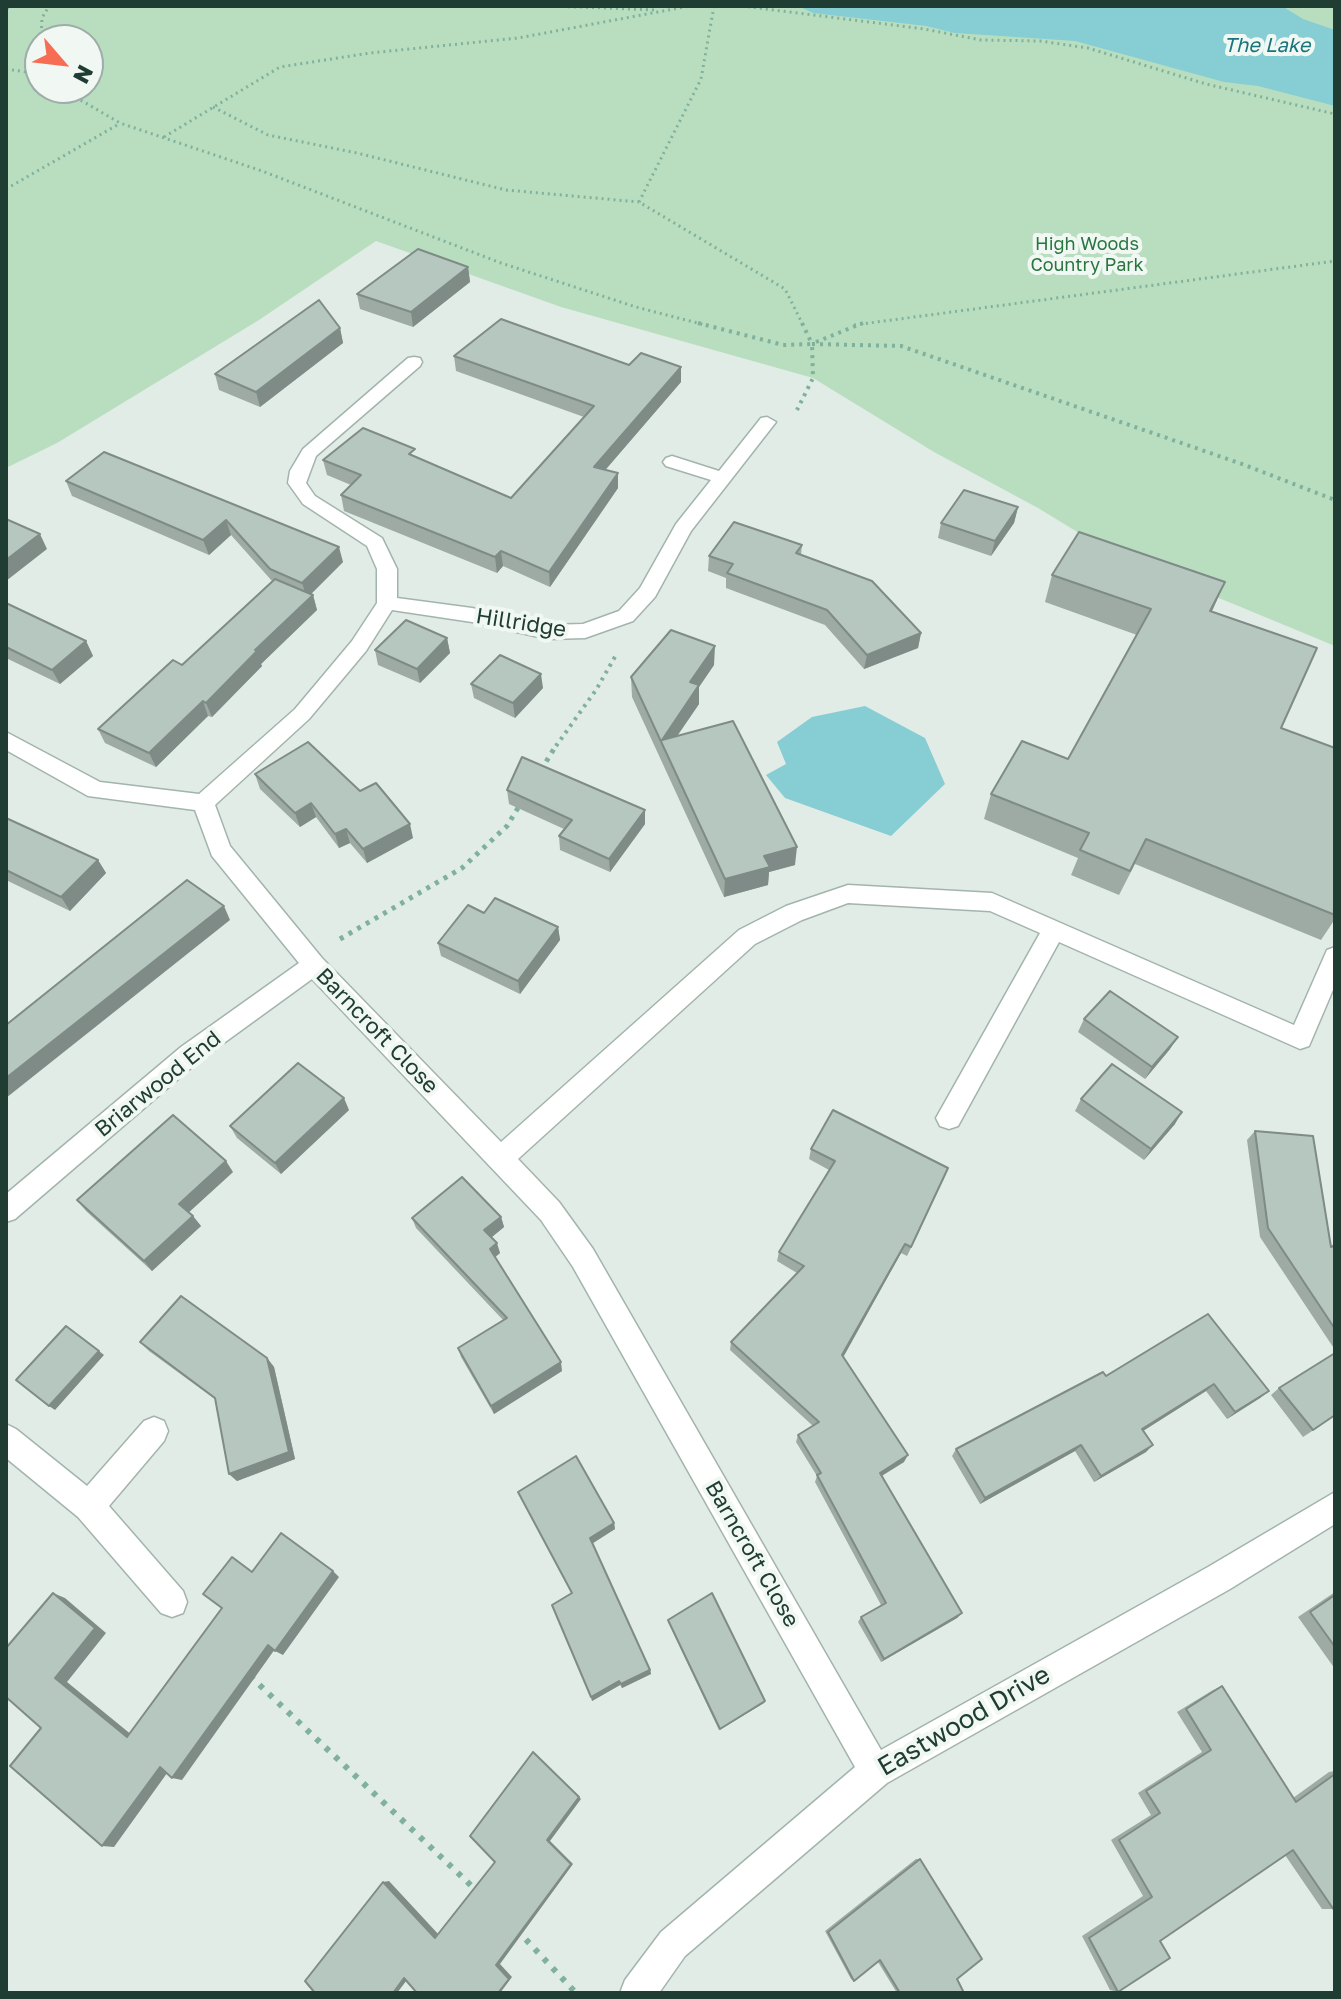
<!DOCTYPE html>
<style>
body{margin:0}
#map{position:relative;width:1341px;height:1999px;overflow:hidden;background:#e1ece6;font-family:"Golos Text",sans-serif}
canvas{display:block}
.frame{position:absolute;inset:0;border:8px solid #203d33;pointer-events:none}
.north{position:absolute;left:24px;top:24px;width:80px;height:80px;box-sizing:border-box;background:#f1f8f4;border:2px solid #9dada7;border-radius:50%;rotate:118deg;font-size:22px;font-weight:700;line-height:32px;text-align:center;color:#203d33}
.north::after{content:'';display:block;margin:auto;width:28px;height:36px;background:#f76d54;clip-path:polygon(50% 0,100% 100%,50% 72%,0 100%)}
</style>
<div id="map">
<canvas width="1341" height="1999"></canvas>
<div class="frame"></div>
<div class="north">N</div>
</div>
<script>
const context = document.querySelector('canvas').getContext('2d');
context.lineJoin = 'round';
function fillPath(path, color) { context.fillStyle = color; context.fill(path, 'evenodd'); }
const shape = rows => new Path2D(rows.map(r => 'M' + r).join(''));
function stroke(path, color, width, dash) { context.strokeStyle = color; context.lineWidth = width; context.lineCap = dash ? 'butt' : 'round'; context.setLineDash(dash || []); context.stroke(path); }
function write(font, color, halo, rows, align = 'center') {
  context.font = font + ' "Golos Text",sans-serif'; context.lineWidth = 8; context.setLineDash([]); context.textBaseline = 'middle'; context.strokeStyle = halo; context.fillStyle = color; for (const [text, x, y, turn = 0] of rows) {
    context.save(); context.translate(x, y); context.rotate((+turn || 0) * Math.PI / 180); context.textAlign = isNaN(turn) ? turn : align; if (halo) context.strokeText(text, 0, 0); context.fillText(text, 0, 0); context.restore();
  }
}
fillPath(shape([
 [6,6,1335,6,1335,646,1115,555,1038,508,934,452,813,378,561,307,376,241,259,320,57,443,6,468],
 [40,40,88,40,88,88,40,88]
]), '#b9debf');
fillPath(shape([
 [798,6,1282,6,1303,19,1335,30,1335,106,1258,86,1224,82,1075,41,955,33,926,26,813,13],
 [865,706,925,738,945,784,891,836,785,798,766,775,786,764,777,742,812,717]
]), '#86ced4');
const minor = shape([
 [414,357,420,358,422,362,420,366,316,456,306,483,315,496,382,538,397,569,397,598,472,608,548,625,583,624,619,611,640,588,676,524,711,480,666,466,663,462,666,458,672,456,719,471,761,418,767,417,776,422,691,531,655,597,633,621,585,638,548,639,472,622,392,610,366,651,309,719,215,805,230,846,322,958,501,1142,739,930,786,906,848,885,992,893,1294,1025,1327,950,1335,947,1335,985,1309,1046,1300,1049,1059,942,958,1126,949,1129,940,1126,936,1118,1040,933,990,911,848,903,802,920,755,944,518,1159,559,1202,593,1249,881,1750,1208,1567,1335,1492,1335,1524,1230,1589,887,1783,685,1956,659,1993,620,1993,625,1980,661,1932,855,1767,573,1267,541,1220,312,979,199,1061,15,1219,6,1222,6,1194,181,1047,299,963,212,856,195,810,88,796,6,750,6,732,100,782,199,794,295,709,352,641,377,603,377,569,367,546,303,504,288,483,290,471,303,449,408,358,414,357],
 [154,1417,164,1421,168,1431,164,1441,109,1506,183,1591,187,1602,183,1613,172,1617,161,1613,78,1517,6,1458,6,1424,16,1429,87,1486,144,1421,154,1417]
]);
stroke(minor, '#a3b4ad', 3);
stroke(shape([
 [550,6,657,10],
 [714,6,701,79,639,202,785,289,803,325],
 [742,6,924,29,981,40,1040,41,1088,48,1206,84,1335,114],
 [6,15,8,6],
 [40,58,42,18,49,6],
 [6,69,40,74],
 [60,88,120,123,262,171,501,263,636,307,705,325],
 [213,107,268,135,357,153,506,190,639,202],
 [164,137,280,67,370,53,518,38,690,6],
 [6,189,119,124],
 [854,325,1335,261]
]), '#80b19d', 3, [2, 4]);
stroke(shape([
 [698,323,783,345,812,344,813,378,797,410],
 [802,323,812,344],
 [816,342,863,323],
 [812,344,901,346,1242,464,1335,500],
 [556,746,596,690,616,655]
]), '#80b19d', 4, [3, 5]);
stroke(shape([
 [541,770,557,744],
 [340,939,462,868,507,826,521,803]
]), '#80b19d', 5, [4, 6]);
stroke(shape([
 [250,1676,478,1892],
 [517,1930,576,1993]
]), '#80b19d', 6, [5, 8]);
fillPath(minor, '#fff');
fillPath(shape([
 [468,267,470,282,413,327,360,309,357,294],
 [340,328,343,343,260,407,219,390,215,374],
 [454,356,681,367,681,382,605,470,618,473,618,488,550,587,503,566,497,573,344,511,341,495,351,485,327,475,323,460,416,457,511,498,584,417,456,371],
 [104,452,343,562,311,594,313,595,317,610,261,664,262,666,212,717,208,716,156,767,105,743,98,729,182,665,272,581,231,535,209,555,72,496,66,481],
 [1018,507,1014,523,991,556,938,538,941,523],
 [802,545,801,555,921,633,918,648,864,669,825,625,726,588,726,578,708,571,709,556],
 [1052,575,1212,612,1281,728,1335,748,1335,919,1321,940,1135,864,1119,895,1071,875,1078,858,984,819,991,794,1068,759,1137,635,1045,602],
 [6,604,86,641,93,656,60,684,6,658],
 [447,638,450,653,420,683,378,665,375,650],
 [714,665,699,687,699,704,678,735,795,865,769,872,768,885,724,897,632,697,631,677],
 [471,684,543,688,515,718,474,698],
 [255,774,413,838,367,863,350,843,339,848,316,817,300,827,260,789],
 [507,790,645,824,610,872,560,850,559,836,564,829,509,804],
 [6,818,98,860,106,873,70,911,6,880],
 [484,913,558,927,560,940,520,994,441,956,438,943],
 [1084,1019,1170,1049,1145,1079,1078,1032],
 [1081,1099,1175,1124,1144,1160,1075,1111],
 [349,1110,281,1174,237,1138,230,1126],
 [1255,1131,1331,1247,1335,1245,1335,1350,1260,1237,1247,1140],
 [811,1149,944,1178,907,1256,901,1253,843,1357,904,1462,882,1476,962,1613,957,1618,881,1662,858,1622,861,1617,881,1605,815,1482,817,1476,796,1442,798,1435,813,1426,730,1350,731,1342,797,1273,777,1261,779,1252,829,1170,809,1159],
 [233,1172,189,1212,201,1226,152,1271,86,1211,77,1200],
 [501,1217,504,1227,492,1237,500,1253,495,1257,562,1371,494,1414,461,1357,458,1348,503,1320,416,1228,412,1218],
 [1208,1314,1269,1391,1260,1398,1227,1419,1206,1391,1143,1431,1146,1452,1094,1482,1075,1451,980,1504,952,1456,956,1449,1106,1376],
 [140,1342,267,1358,274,1367,295,1459,237,1481,229,1474,216,1400,149,1351],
 [1279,1388,1335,1416,1303,1437,1271,1395],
 [518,1492,614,1523,615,1529,592,1544,650,1670,651,1674,622,1688,620,1685,592,1701,572,1594],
 [1335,1592,1335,1669,1298,1617],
 [668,1620,764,1703,719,1730,668,1622],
 [1222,1686,1293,1798,1329,1772,1335,1771,1335,1909,1322,1909,1285,1855,1160,1941,1118,1992,1110,1990,1082,1936,1143,1896,1111,1840,1151,1815,1138,1793,1202,1752,1177,1712,1213,1690],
 [916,1859,920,1859,957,1979,964,1993,897,1993,878,1962,854,1981,851,1979,825,1931]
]), '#9daba4');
fillPath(shape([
 [468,267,470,282,413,327,411,312],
 [340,328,343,343,260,407,256,392],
 [681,367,681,382,595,482,594,467],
 [618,473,618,488,550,587,549,572],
 [1018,507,1014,523,991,556,995,541],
 [226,520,231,535,209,555,203,540],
 [40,534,47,549,6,581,6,560],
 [339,547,343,562,307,598,302,583],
 [501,551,503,566,497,573,495,557],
 [1225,582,1213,609,1198,638,1210,611],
 [313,595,317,610,261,664,262,666,212,717,206,703,255,650],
 [921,633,918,648,864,669,867,655],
 [447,638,450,653,420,683,417,669],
 [86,641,93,656,60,684,52,670],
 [715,646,714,665,699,687,699,704,666,752,662,740,690,682],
 [541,674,543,688,515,718,513,703],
 [203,701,208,716,156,767,149,753],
 [311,803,316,817,300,827,295,813],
 [645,810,645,824,610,872,609,859],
 [410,824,413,838,367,863,363,849],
 [346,829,350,843,339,848,335,834],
 [797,847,795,865,769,872,768,885,724,897,725,879,764,856],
 [98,860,106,873,70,911,61,897],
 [224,906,230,920,6,1098,6,1078],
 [558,927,560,940,520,994,518,981],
 [1178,1037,1170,1049,1145,1079,1152,1067],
 [344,1098,349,1110,281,1174,275,1163],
 [1182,1112,1175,1124,1144,1160,1151,1149],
 [226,1161,233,1172,187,1214,179,1204],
 [948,1168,944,1178,907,1256,911,1247],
 [193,1216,201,1226,152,1271,144,1261],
 [501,1217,504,1227,487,1241,484,1230],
 [497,1243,500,1253,493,1259,490,1249],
 [905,1244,901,1253,840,1363,842,1355],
 [99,1351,104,1355,55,1410,49,1406],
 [267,1358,274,1367,295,1459,237,1481,229,1474],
 [561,1362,562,1371,494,1414,491,1406],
 [1214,1384,1206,1391,1135,1436,1142,1429],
 [1269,1391,1260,1398,1227,1419,1235,1412],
 [1081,1445,1075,1451,980,1504,985,1498],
 [1153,1445,1146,1452,1094,1482,1101,1476],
 [908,1455,904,1462,876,1479,880,1473],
 [614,1523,615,1529,591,1544,590,1538],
 [333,1571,339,1577,283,1655,275,1651],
 [53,1593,65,1598,106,1633,67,1682,138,1740,127,1737,55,1678],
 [962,1613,957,1618,881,1662,884,1659],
 [268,1645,275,1649,182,1780,172,1778],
 [650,1670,651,1674,622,1688,621,1684],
 [619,1681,620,1685,592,1701,591,1697],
 [765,1701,764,1703,719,1730,720,1729],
 [533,1752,581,1799,550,1841,573,1864,500,1964,512,1977,500,1993,498,1993,496,1965],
 [160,1767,170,1769,114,1847,102,1846],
 [389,1881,440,1936,435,1938,383,1882],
 [410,1976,397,1993,393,1993,404,1978]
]), '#7f8b86');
const building = shape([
 [418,249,468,267,411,312,357,294,418,249],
 [319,300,340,328,256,392,215,374,319,300],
 [501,319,629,365,641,353,681,367,594,467,618,473,549,572,501,551,495,557,341,495,361,475,323,460,363,428,415,449,409,454,511,498,594,406,454,356,501,319],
 [104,452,339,547,302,583,270,569,226,520,203,540,66,481,104,452],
 [964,490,1018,507,995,541,941,523,964,490],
 [6,519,40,534,6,560,6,519],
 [734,522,802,545,796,553,872,581,921,633,867,655,827,610,727,573,733,564,709,556,734,522],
 [1079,532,1225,582,1210,611,1317,648,1281,728,1335,748,1335,915,1146,839,1130,871,1080,850,1089,833,991,794,1022,741,1068,759,1151,609,1052,575,1079,532],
 [275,579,313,595,255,650,257,651,206,703,203,701,149,753,98,729,173,660,182,665,275,579],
 [6,603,86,641,52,670,6,647,6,603],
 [406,620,447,638,417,669,375,650,406,620],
 [671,630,715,646,690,682,699,685,662,740,733,721,797,847,764,856,770,867,725,879,631,677,671,630],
 [500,655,541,674,513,703,471,684,500,655],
 [308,742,360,791,376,783,410,824,363,849,346,829,335,834,311,803,295,813,255,774,308,742],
 [522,757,645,810,609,859,559,836,572,820,507,790,522,757],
 [6,818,98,860,61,897,6,870,6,818],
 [187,880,224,906,6,1078,6,1025,187,880],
 [495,898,558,927,518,981,438,943,468,905,484,913,495,898],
 [1110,991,1178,1037,1152,1067,1084,1019,1110,991],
 [298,1063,344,1098,275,1163,230,1126,298,1063],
 [1112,1064,1182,1112,1151,1149,1081,1099,1112,1064],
 [833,1110,948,1168,911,1247,905,1244,842,1355,908,1455,880,1473,962,1613,884,1659,861,1617,886,1603,817,1475,821,1473,798,1435,819,1422,731,1342,804,1266,779,1252,835,1161,811,1149,833,1110],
 [173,1115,226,1161,179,1204,193,1216,144,1261,77,1200,173,1115],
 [1255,1131,1313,1136,1331,1247,1335,1245,1335,1329,1268,1228,1255,1131],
 [462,1177,501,1217,484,1230,497,1243,490,1249,561,1362,491,1406,458,1348,507,1318,412,1218,462,1177],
 [181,1296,267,1358,289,1452,229,1474,215,1398,140,1342,181,1296],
 [1208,1314,1269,1391,1235,1412,1214,1384,1142,1429,1153,1445,1101,1476,1081,1445,985,1498,956,1449,1103,1372,1106,1376,1208,1314],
 [66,1326,99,1351,49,1406,16,1380,66,1326],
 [1335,1353,1335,1415,1313,1430,1279,1388,1335,1353],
 [576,1456,614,1523,590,1538,650,1670,621,1684,619,1681,591,1697,552,1605,572,1593,518,1492,576,1456],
 [281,1533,333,1571,275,1651,268,1645,172,1778,160,1767,102,1846,10,1766,41,1728,6,1697,6,1648,53,1593,95,1628,55,1678,127,1737,222,1608,203,1594,232,1557,252,1572,281,1533],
 [712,1593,765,1701,720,1729,668,1620,712,1593],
 [1335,1595,1335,1647,1310,1612,1335,1595],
 [1222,1686,1296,1802,1335,1774,1335,1909,1334,1910,1293,1850,1160,1941,1170,1958,1118,1992,1089,1938,1152,1897,1119,1840,1160,1813,1146,1791,1211,1750,1186,1709,1222,1686],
 [533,1752,579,1797,547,1840,571,1864,496,1965,509,1979,498,1993,417,1993,404,1978,393,1993,315,1993,305,1981,383,1882,435,1938,495,1862,470,1836,533,1752],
 [920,1859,982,1959,957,1979,964,1993,900,1993,880,1960,854,1981,828,1932,920,1859]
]);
fillPath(building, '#b6c7bf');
stroke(building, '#7f8b86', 2);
write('18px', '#297640', '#f1f8f4', [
 ["High Woods",1087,244],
 ["Country Park",1087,265]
]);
write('italic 20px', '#18747c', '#f1f8f4', [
 ["The Lake",1267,46]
]);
write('22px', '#203d33', '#f1f8f4', [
 ["Hillridge",521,623,9],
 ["Barncroft Close",377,1031,46],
 ["Briarwood End",158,1084,-39],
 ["Barncroft Close",752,1554,60]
]);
write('26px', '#203d33', '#f1f8f4', [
 ["Eastwood Drive",964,1721,-30]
]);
</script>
